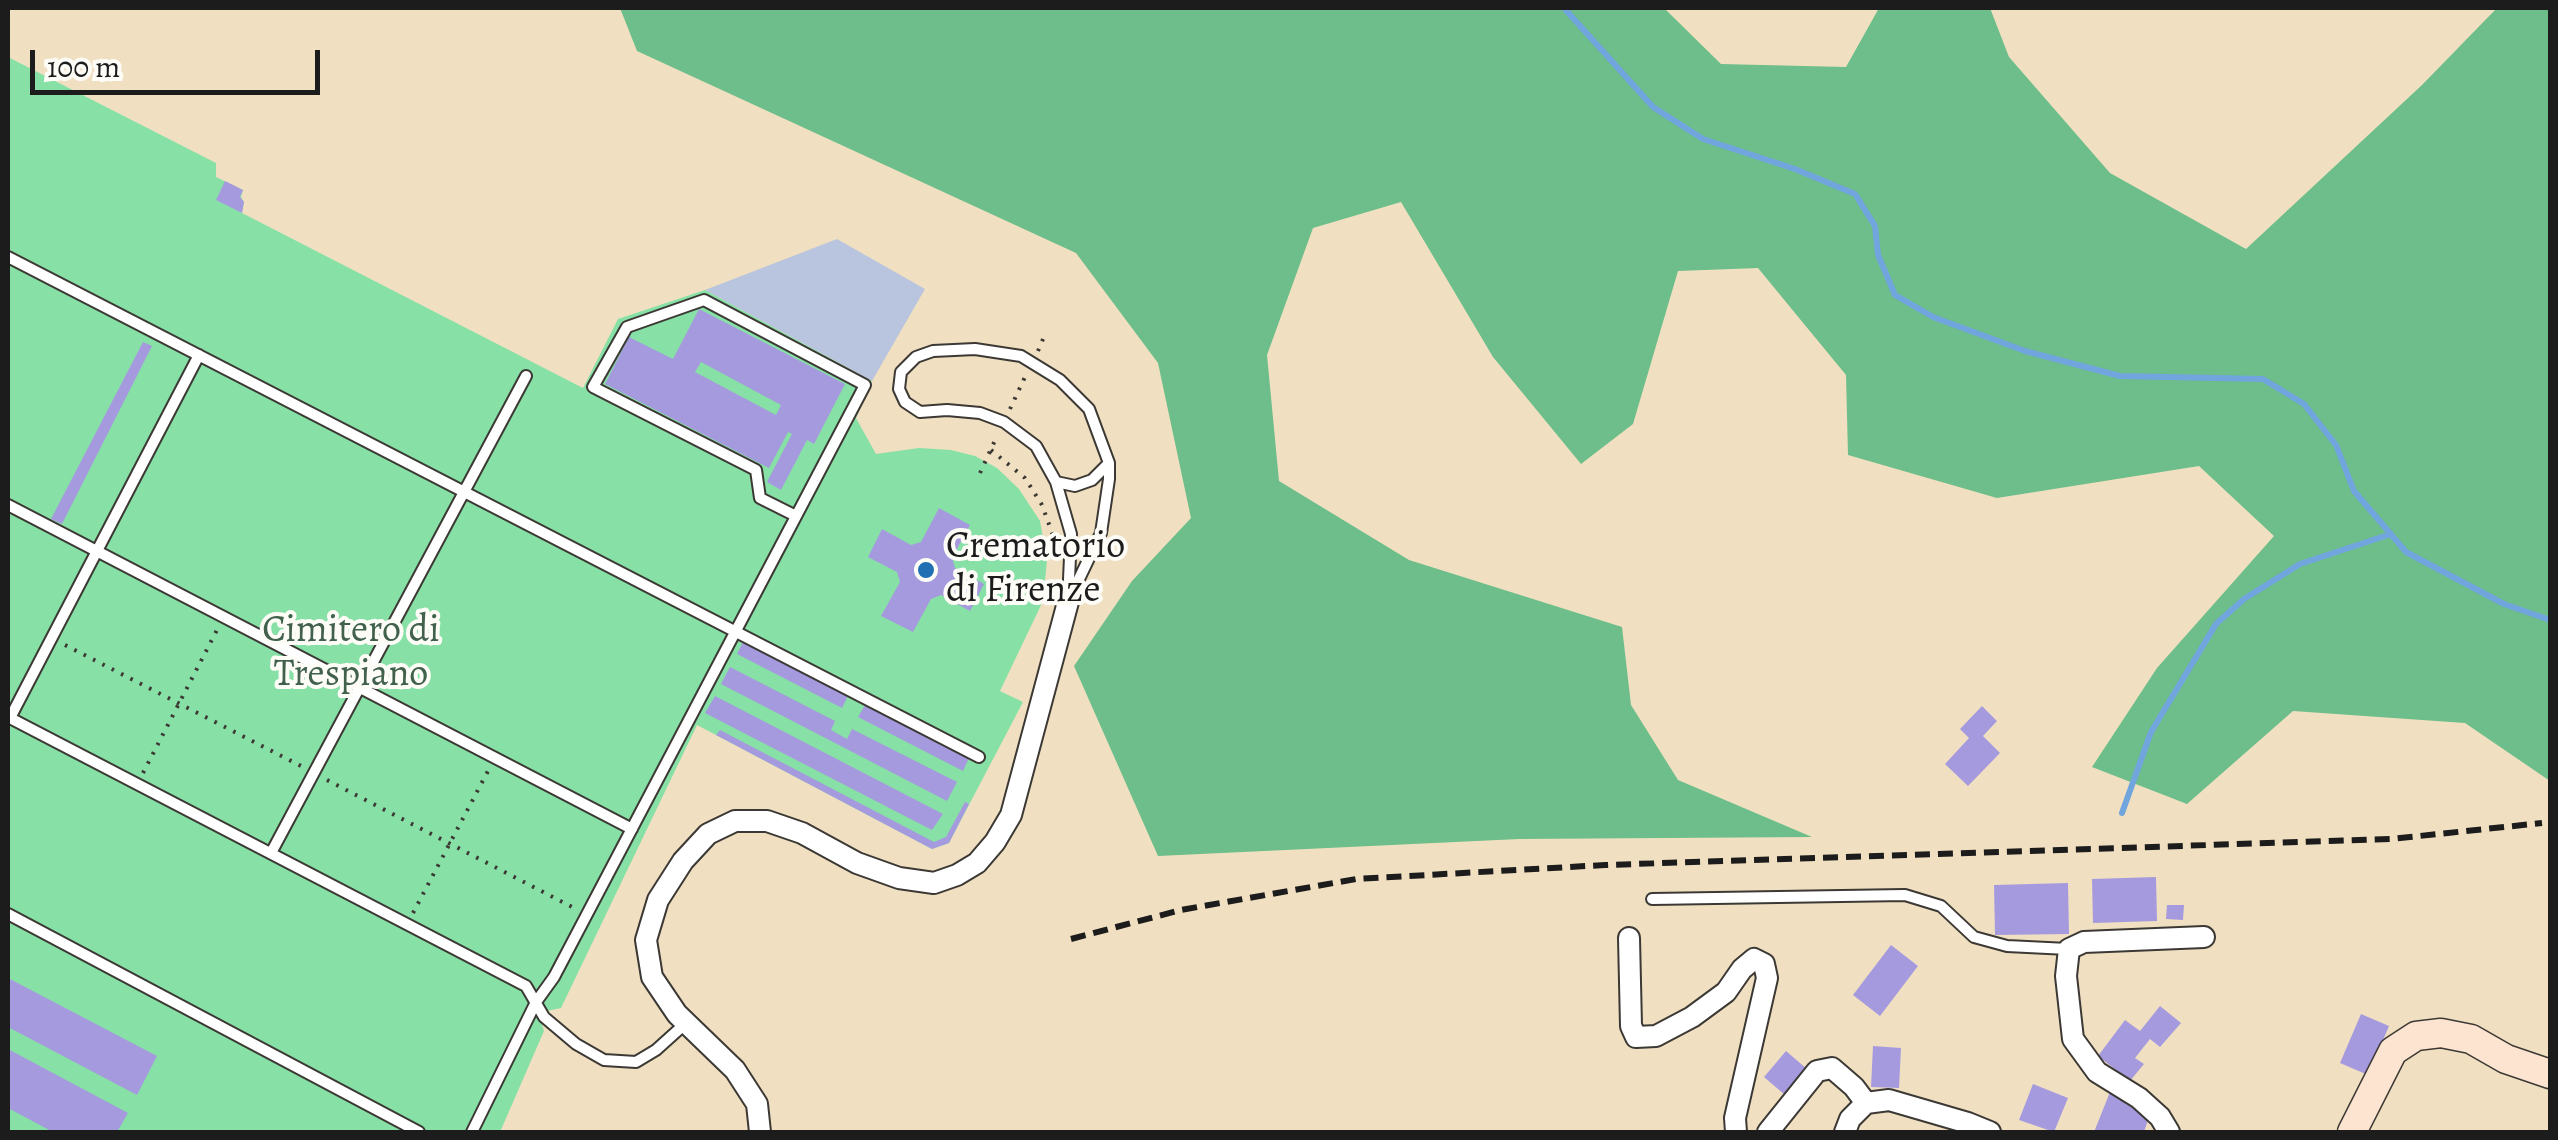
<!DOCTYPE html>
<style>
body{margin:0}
#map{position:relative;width:2558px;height:1140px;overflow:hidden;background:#f0e0c1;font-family:Alegreya,serif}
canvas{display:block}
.frame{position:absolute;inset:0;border:10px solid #1c1c1c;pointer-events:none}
.scale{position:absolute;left:30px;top:50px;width:290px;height:45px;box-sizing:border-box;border:5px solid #1c1c1c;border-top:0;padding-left:12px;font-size:30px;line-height:35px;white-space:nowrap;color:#1c1c1c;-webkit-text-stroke:8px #fdfcf7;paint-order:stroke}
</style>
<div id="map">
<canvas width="2558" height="1140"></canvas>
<div class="frame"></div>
<div class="scale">100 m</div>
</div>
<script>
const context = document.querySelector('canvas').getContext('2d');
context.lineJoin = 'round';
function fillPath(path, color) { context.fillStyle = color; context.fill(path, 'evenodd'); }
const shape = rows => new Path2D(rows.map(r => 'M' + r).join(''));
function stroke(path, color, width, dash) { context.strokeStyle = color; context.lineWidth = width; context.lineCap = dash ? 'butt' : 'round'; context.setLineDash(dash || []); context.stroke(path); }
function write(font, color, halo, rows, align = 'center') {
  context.font = font + ' Alegreya,serif'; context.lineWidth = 8; context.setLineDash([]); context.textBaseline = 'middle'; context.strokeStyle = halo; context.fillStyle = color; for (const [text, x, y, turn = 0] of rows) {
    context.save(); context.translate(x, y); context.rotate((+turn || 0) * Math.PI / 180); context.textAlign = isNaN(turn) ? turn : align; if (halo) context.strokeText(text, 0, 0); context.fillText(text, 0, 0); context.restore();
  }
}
fillPath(shape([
 [837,239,925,289,872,381,705,290]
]), '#b9c5de');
fillPath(shape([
 [8,57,216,163,216,177,243,190,241,197,244,202,242,213,583,388,618,319,705,290,872,381,856,418,876,454,919,448,951,450,975,456,997,468,1019,489,1040,521,1047,560,1043,601,1000,691,1023,702,949,843,932,849,697,725,561,1008,547,1011,541,1021,544,1031,500,1132,8,1132]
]), '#87e0a5');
fillPath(shape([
 [620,8,1664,8,1721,64,1846,67,1879,8,1990,8,2009,57,2110,173,2246,249,2422,85,2497,8,2550,8,2550,781,2465,723,2293,711,2187,804,2092,767,2157,668,2274,536,2199,466,1997,498,1848,455,1846,375,1758,268,1678,271,1633,424,1581,464,1493,357,1401,202,1313,228,1267,355,1279,481,1409,560,1622,627,1631,705,1678,780,1812,837,1519,839,1158,856,1074,666,1132,581,1191,518,1158,363,1076,253,637,51]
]), '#6dbe8a');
stroke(shape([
 [1564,8,1653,107,1703,139,1795,169,1855,194,1875,226,1878,255,1895,295,1933,317,2025,351,2120,376,2263,379,2304,404,2336,445,2354,491,2406,552,2504,604,2550,620],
 [2122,813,2151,732,2216,624,2244,599,2300,564,2391,534]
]), '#71a5dd', 6);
fillPath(shape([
 [225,181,243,190,240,197,244,202,242,213,216,200],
 [699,309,845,384,814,444,807,440,781,490,767,482,792,434,788,432,769,468,605,384,629,337,673,359],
 [701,362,781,405,776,415,695,372],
 [143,342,152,346,62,524,51,519],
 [939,508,970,525,952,558,955,568,984,584,970,611,941,595,931,599,913,632,881,616,900,582,897,572,868,557,882,529,911,545,921,542],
 [743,642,848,696,842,708,737,654],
 [730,667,835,721,831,730,847,739,852,729,957,782,947,801,721,684],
 [715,696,943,814,932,830,705,713],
 [865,705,969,758,963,771,858,717],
 [1982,706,1997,721,1983,736,2000,753,1968,786,1945,764,1969,738,1960,729],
 [720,730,934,842,946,837,965,802,969,804,949,843,932,849,716,735],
 [2156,877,2157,921,2093,923,2092,879],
 [2068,883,2069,934,1995,935,1994,885],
 [2167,905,2184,905,2183,920,2166,919],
 [1891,945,1918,966,1880,1016,1853,995],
 [8,978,157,1056,137,1095,8,1027],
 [2160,1006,2181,1023,2160,1047,2150,1039,2135,1058,2144,1064,2130,1081,2098,1056,2125,1020,2140,1031],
 [2361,1014,2389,1026,2368,1075,2340,1063],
 [1873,1046,1901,1048,1899,1088,1871,1087],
 [8,1049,128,1113,117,1132,53,1132,8,1108],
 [1786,1051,1807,1069,1785,1095,1764,1077],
 [2033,1084,2068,1098,2054,1132,2019,1120],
 [2110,1092,2149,1117,2144,1132,2094,1132]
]), '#a69adf');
const lane = shape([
 [8,257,979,757],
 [975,349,1021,356,1060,380,1089,409,1109,463,1109,479,1101,533,1068,602,1071,534,1056,482,1036,446,1004,422,980,413,947,410,920,412,905,402,899,389,901,372,916,357,933,351,975,349],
 [199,355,10,718,526,986,544,1017,576,1044,604,1060,636,1062,656,1050,686,1023],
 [1056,482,1075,486,1092,480,1109,463],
 [8,505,632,829],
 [271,853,526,376],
 [1652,899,1905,895,1941,906,1974,937,2007,946,2068,949],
 [8,914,419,1132],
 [472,1132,536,1002,554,977,865,385,704,300,627,327,593,387,756,470,760,498,796,516]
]);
const street = shape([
 [1629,938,1631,1026,1636,1037,1656,1036,1692,1017,1726,992,1742,969,1754,959,1764,964,1767,978,1735,1118,1736,1132],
 [760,1132,757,1104,735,1070,677,1014,652,977,646,940,658,900,683,861,708,834,735,821,767,821,802,833,857,863,899,878,934,883,957,875,977,863,995,842,1011,815,1068,602],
 [1768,1132,1817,1071,1832,1068,1854,1087,1866,1103],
 [1845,1132,1850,1119,1866,1103,1889,1100,1968,1123,1990,1132],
 [2169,1132,2160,1117,2139,1098,2097,1072,2073,1039,2066,976,2069,949,2084,942,2204,937]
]);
const secondary = shape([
 [2352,1132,2393,1051,2416,1036,2441,1033,2471,1039,2506,1059,2550,1074]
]);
stroke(lane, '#3c3935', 14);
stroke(street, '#3c3935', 24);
stroke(secondary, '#3c3935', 31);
stroke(shape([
 [1038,351,1046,332],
 [1010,409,1025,377],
 [991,450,1025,478,1042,505,1055,541],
 [980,473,997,436],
 [65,645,301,766],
 [143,773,217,630],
 [327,780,576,909],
 [413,913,488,771]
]), '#3c3935', 4, [2.5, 8]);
stroke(lane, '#fff', 10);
stroke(street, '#fff', 20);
stroke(secondary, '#fde4d1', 28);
stroke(shape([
 [1071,939,1181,910,1356,879,1605,865,2391,839,2542,823]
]), '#1c1c1c', 6, [15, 8]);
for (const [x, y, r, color] of [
 [926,570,10,"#1f6fb2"]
]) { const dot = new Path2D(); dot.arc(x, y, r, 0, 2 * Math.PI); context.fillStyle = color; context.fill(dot); stroke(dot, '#fdfcf7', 4); }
write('38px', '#1c1c1c', '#fdfcf7', [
 ["Crematorio",946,548],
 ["di Firenze",946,592]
], 'left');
write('38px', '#41614c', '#fdfcf7', [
 ["Cimitero di",351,632],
 ["Trespiano",351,676]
]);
</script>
